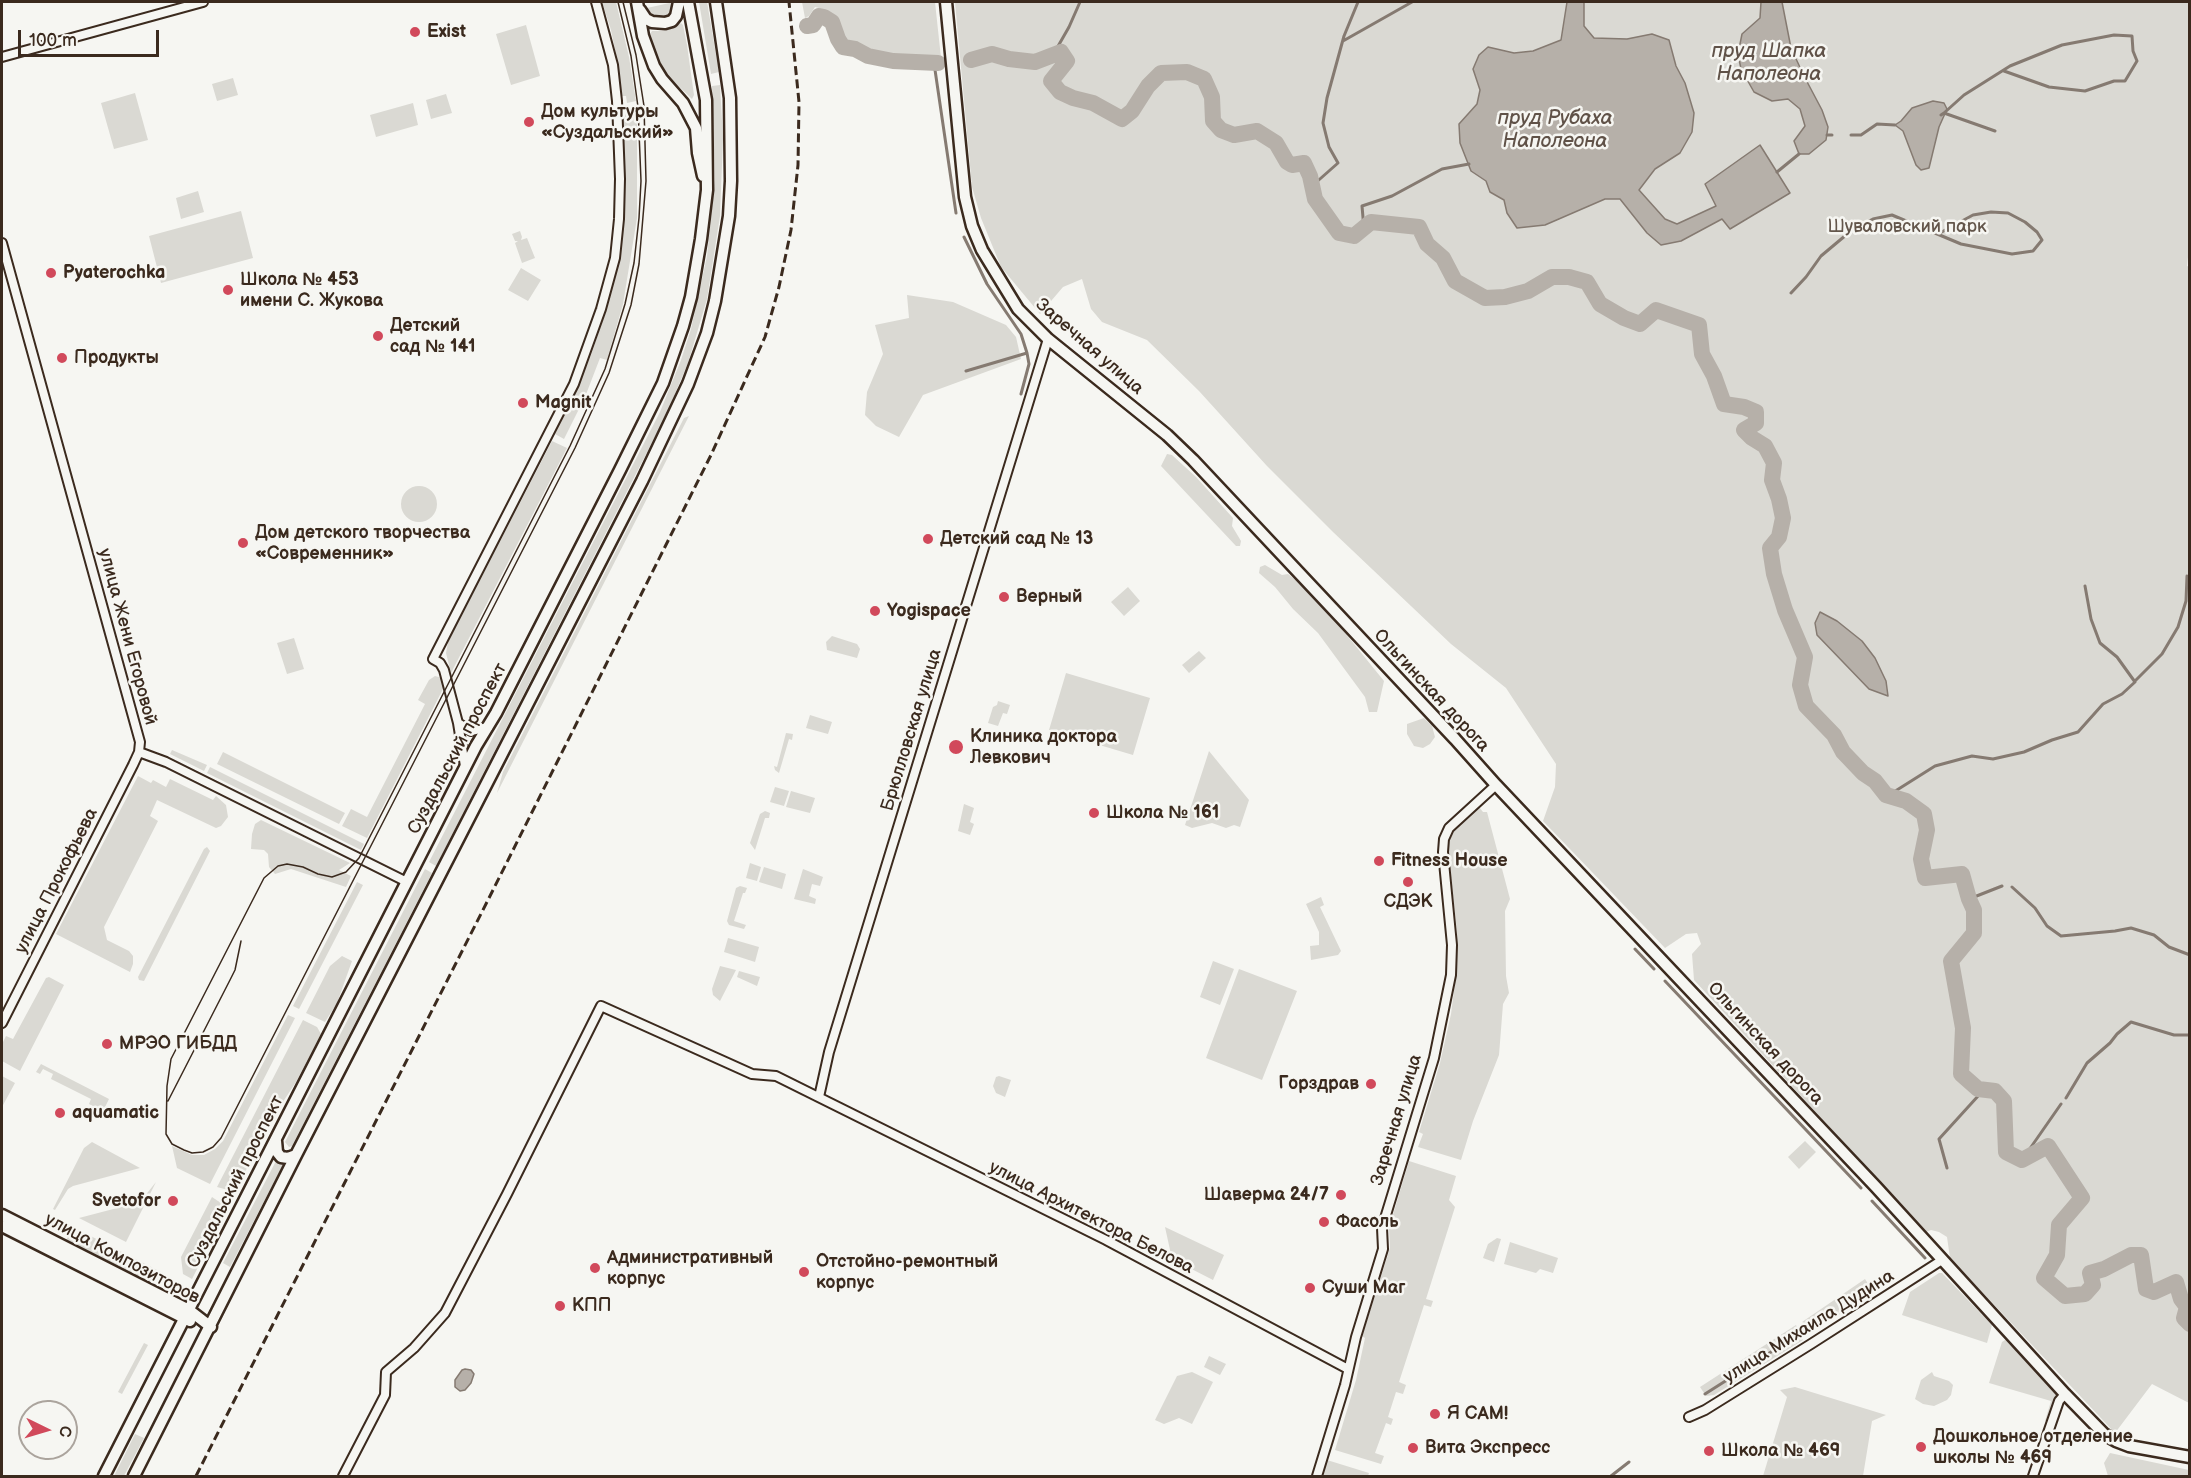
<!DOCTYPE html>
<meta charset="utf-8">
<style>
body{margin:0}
#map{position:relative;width:2191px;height:1478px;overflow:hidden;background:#f6f6f2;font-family:"Balsamiq Sans",sans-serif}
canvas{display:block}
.frame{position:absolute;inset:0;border:3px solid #3b2a1e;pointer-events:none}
.north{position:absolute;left:18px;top:1400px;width:60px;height:60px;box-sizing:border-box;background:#f6f6f2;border:2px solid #aba49d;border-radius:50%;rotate:95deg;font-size:16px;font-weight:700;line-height:24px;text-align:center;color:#3b2a1e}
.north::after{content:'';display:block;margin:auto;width:21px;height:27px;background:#d1495b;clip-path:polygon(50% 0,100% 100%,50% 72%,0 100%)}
.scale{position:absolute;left:18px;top:30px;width:141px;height:27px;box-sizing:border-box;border:3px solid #3b2a1e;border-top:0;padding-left:8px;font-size:18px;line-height:21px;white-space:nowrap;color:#3b2a1e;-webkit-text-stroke:4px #f6f6f2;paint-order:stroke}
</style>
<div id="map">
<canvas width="2191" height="1478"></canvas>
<div class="frame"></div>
<div class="north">С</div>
<div class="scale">100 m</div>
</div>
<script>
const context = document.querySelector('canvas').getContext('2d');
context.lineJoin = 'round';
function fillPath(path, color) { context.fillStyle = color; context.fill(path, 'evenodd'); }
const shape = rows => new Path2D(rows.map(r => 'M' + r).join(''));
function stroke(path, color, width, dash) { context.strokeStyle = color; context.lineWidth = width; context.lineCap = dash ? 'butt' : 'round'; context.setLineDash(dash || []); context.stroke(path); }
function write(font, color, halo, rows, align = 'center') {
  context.font = font + ' "Balsamiq Sans",sans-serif'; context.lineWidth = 5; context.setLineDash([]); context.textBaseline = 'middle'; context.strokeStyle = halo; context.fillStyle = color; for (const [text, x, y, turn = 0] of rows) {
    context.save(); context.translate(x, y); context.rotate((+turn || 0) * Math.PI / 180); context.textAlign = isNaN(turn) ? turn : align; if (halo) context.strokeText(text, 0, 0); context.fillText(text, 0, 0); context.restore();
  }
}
fillPath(shape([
 [602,2,616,2,629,57,636,101,627,103,626,96,622,96,618,65,611,30],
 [674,2,673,10,665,18,654,17,647,8],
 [699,2,707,2,719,72,711,74],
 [802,2,935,2,941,58,901,58,870,54,842,39,836,22,819,8,815,7,809,16,805,18],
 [955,2,2189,2,2190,239,2187,266,2190,267,2189,1403,2152,1384,2115,1433,1950,1258,1947,1237,1939,1232,1931,1230,1926,1232,1694,980,1692,954,1701,944,1697,933,1686,934,1665,948,1543,821,1555,787,1556,764,1506,688,1451,644,1333,532,1267,466,1199,391,1147,340,1102,322,1091,309,1082,279,1063,287,1040,314,1001,267,981,218,972,187],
 [681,23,683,25,687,45,694,95,692,99,664,72,658,62,651,42,650,34,652,31,665,31],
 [526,25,540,76,511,85,496,34],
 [233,78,238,95,217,101,212,84],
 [720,85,723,139,720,216,707,299,688,363,666,415,436,866,429,862,660,412,681,360,691,329,707,256,715,180,712,86],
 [135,93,148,140,114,149,101,103],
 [446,94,452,113,431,119,426,100],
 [413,103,418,125,376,137,370,115],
 [637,107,637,218,623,304,607,360,600,358,585,397,564,439,555,434,578,386,591,355,606,311,620,257,624,218,623,109],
 [198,191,204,212,181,219,176,198],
 [241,211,253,258,161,283,149,236],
 [520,231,522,237,521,240,527,238,535,258,522,263,515,243,518,241,515,241,512,234],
 [521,268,541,280,528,301,508,290],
 [907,295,953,302,1006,325,1016,337,1021,359,923,395,899,437,876,426,865,415,867,392,883,354,875,325,909,318],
 [689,416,497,793,503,772,684,418],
 [552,441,567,448,451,673,446,653,448,642],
 [1167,454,1172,455,1196,477,1233,518,1232,526,1241,541,1240,546,1236,546,1161,466],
 '401 504a18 18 0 1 1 36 0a18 18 0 1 1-36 0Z',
 [1265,565,1282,575,1288,574,1297,581,1337,623,1384,681,1377,712,1369,712,1365,697,1318,633,1293,609,1275,587,1259,573,1260,567],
 [1128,587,1140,601,1124,616,1111,602],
 [832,636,857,644,860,649,857,658,827,650,826,642],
 [294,638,304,669,287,674,277,643],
 [1199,651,1206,658,1189,673,1182,665],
 [1066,673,1150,698,1133,755,1049,730],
 [435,676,442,678,445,685,367,838,342,826,351,809,367,817,425,704,418,700,429,680],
 [998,701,1010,705,1007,714,1003,713,998,726,988,723,993,707,997,705],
 [810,715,832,722,828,734,806,728],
 [1424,718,1432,726,1435,737,1430,744,1423,748,1414,746,1407,734,1407,724],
 [786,733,793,734,792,740,789,739,779,773,775,770,774,766,777,767],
 [172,750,207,765,204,771,170,754],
 [1209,751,1249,800,1240,827,1234,825,1226,828,1212,823,1192,828,1185,825],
 [223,752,345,813,339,824,217,764],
 [210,767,364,844,361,850,207,773],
 [138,776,151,783,153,780,166,787,170,779,213,800,216,796,226,805,228,817,221,826,216,828,157,800,150,816,158,821,104,927,107,940,129,951,133,956,133,964,130,972,56,934],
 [775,787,789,791,784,806,770,802],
 [791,791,815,798,810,813,786,807],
 [964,804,974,808,970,822,974,824,970,835,958,831],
 [1479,807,1483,812,1487,812,1510,899,1505,911,1506,976,1509,993,1503,1004,1499,1055,1473,1121,1461,1160,1418,1147,1423,1134,1419,1132,1440,1063,1451,1014,1456,975,1457,932,1448,850,1450,840,1453,832],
 [765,811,770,813,769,818,765,818,755,850,750,843,760,814],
 [261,820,350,863,339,870,351,876,346,887,291,869,275,874,269,867,268,854,264,850,251,849,252,834,255,824],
 [207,847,210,851,144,981,139,980,138,977,204,849],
 [750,863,761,867,757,881,746,878],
 [764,867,786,874,782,889,759,882],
 [425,869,432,873,292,1146,289,1147,285,1142],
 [803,869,823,877,820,886,812,884,809,896,816,899,815,904,794,899],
 [357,882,363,885,299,1009,293,1006],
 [740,886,747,888,745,893,743,893,734,921,746,925,744,929,729,925,727,921,736,888],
 [1321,897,1324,905,1320,907,1341,951,1338,955,1311,960,1310,946,1319,945,1319,932,1306,904],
 [728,938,759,947,755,962,724,952],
 [342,956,352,961,337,1003,325,1022,306,1013,330,966],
 [1213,961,1234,969,1220,1005,1200,997],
 [720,966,736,970,720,1001,713,995,712,989],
 [1239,969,1297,991,1262,1080,1206,1058],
 [739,971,760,977,757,986,737,977],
 [49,977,64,985,20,1071,2,1061,2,1044,6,1036,13,1039,46,978],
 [288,1015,295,1018,210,1184,177,1168,172,1146,192,1155,204,1155,215,1149,223,1141],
 [303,1020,317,1027,321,1034,296,1082,273,1117,238,1186,228,1190,217,1187],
 [41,1064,109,1099,103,1111,89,1104,91,1099,51,1079,53,1074,43,1069,40,1074,36,1072],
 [2,1076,15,1083,2,1107],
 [999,1076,1011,1080,1005,1097,996,1093,993,1086,996,1077],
 [1805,1141,1816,1152,1799,1169,1788,1157],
 [92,1142,140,1168,73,1186,68,1189,55,1210,53,1209,84,1148],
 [276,1161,280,1165,283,1165,230,1267,223,1263],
 [1409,1161,1456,1176,1449,1200,1455,1207,1426,1299,1433,1301,1431,1307,1424,1305,1399,1382,1406,1385,1403,1394,1396,1392,1388,1417,1393,1419,1391,1425,1386,1423,1375,1453,1384,1456,1381,1464,1335,1450,1356,1380,1365,1338,1362,1336,1390,1248,1389,1228],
 [156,1182,126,1242,79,1218,140,1202],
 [212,1197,221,1203,223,1208,222,1220,192,1279,183,1274,181,1257],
 [73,1227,165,1274,160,1284,153,1281,150,1286,65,1242],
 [1165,1227,1224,1255,1213,1280,1172,1259],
 [1497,1238,1501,1239,1494,1262,1483,1258,1488,1244],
 [1510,1242,1558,1258,1553,1273,1540,1269,1536,1273,1504,1264],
 [1939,1273,1942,1273,1992,1325,1987,1343,1902,1315,1910,1292],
 [1865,1279,1872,1290,1872,1294,1831,1320,1820,1318,1807,1325,1802,1322],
 [1796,1325,1803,1340,1714,1395,1706,1396,1700,1387],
 [2005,1340,2010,1341,2057,1394,2048,1421,2045,1421,2051,1401,1989,1383,2002,1342],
 [144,1343,148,1345,122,1394,118,1392],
 [1209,1356,1226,1364,1220,1375,1204,1367],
 [1192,1372,1213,1382,1192,1424,1179,1418,1164,1424,1155,1420,1177,1376],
 [1932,1372,1934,1376,1949,1381,1953,1385,1951,1395,1947,1400,1934,1406,1923,1404,1915,1399,1921,1380],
 [1795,1387,1886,1415,1872,1421,1863,1476,1763,1476,1787,1397,1780,1390],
 [135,1434,144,1438,124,1476,114,1476],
 [2110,1453,2189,1470,2189,1476,2108,1476,2104,1463],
 [1327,1460,1369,1473,1368,1476,1322,1476]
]), '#dad9d3');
const water = shape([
 [1567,2,1584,2,1584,26,1594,38,1627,39,1652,34,1669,40,1676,66,1685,83,1694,113,1692,132,1680,153,1655,169,1639,190,1665,219,1677,224,1716,206,1705,184,1760,145,1790,193,1730,229,1722,219,1681,241,1661,245,1647,233,1620,199,1605,199,1545,225,1517,228,1507,213,1504,200,1490,192,1486,181,1471,171,1460,143,1459,124,1477,104,1480,90,1473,69,1479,55,1488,47,1514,53,1533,51,1561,40,1567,2],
 [1761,2,1782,2,1791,48,1804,76,1822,110,1828,127,1826,140,1809,154,1799,154,1794,141,1805,126,1800,109,1788,99,1772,101,1754,92,1741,69,1738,54,1742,34,1760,18,1761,2],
 [1933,101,1944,103,1947,109,1939,127,1929,168,1921,170,1916,165,1903,131,1895,125,1901,121,1912,108,1933,101],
 [1820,612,1837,621,1862,641,1875,658,1886,681,1888,696,1869,689,1817,635,1815,623,1820,612],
 [465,1369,471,1370,474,1374,471,1383,465,1390,460,1391,455,1387,455,1380,462,1370,465,1369]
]);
fillPath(water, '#b6b0a9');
stroke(water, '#857a71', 1.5);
stroke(shape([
 [1343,41,1412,2],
 [1053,55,1069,27,1080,2],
 [934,63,956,213],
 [1941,115,1944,113,1995,131,1944,113,1964,95,2010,66,2062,45,2114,35,2132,36,2133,51,2137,61,2125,81,2114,81,2085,91,2049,87,2004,71],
 [1827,135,1832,135],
 [1851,135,1861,135,1877,124,1895,125],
 [1777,172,1799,154],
 [1312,186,1338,163,1329,147,1323,123,1327,98,1344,36,1358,2],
 [1364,229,1362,206,1392,196,1442,169,1469,164],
 [964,237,987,284,1021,334,1027,353],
 [1791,293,1806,277,1821,256,1852,230,1873,219,1892,215,1961,244,2012,254,2033,251,2042,240,2037,232,2025,222,2008,213,1991,212,1973,215,1938,234],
 [966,371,1027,353,1029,364,1021,394],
 [2135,681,2162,654,2178,627,2186,601,2187,576],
 [1889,795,1935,766,1972,756,1993,759,2024,752,2052,740,2078,732,2103,704,2122,694,2135,682,2117,657,2100,643,2091,619,2085,586],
 [2012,887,2035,908,2047,926,2061,936,2115,931,2131,928,2154,935,2169,947,2190,955],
 [1969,899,2002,886],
 [1635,949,1654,969],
 [1665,981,1861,1188],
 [2066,1098,2087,1063,2110,1043,2117,1034,2131,1022,2174,1035,2190,1035],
 [2022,1160,2061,1104],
 [1947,1168,1939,1139,1979,1095,1978,1089],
 [1872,1201,1925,1258],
 [1705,1394,1793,1338],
 [1611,1476,1629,1462]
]), '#857a71', 3);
stroke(shape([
 [807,26,813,25,819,16,824,17,832,22,838,39,843,47,855,49,868,56,893,61,938,63],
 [971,60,992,54,1009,59,1035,62,1061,52,1067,61,1051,81,1060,92,1073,98,1093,103,1122,119,1132,111,1148,86,1161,73,1187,72,1204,79,1212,97,1213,121,1221,130,1234,135,1257,131,1276,143,1287,162,1292,165,1304,163,1310,176,1315,199,1339,233,1354,236,1371,222,1419,227,1427,244,1443,258,1455,281,1485,298,1505,297,1528,291,1552,277,1569,277,1587,282,1600,304,1624,318,1640,324,1656,310,1699,325,1702,354,1714,376,1724,404,1744,407,1756,412,1756,423,1744,430,1752,438,1765,446,1774,463,1772,480,1779,499,1783,518,1779,537,1770,548,1774,574,1785,610,1805,657,1800,685,1806,706,1834,735,1843,752,1863,773,1875,781,1886,795,1906,801,1924,814,1927,830,1921,859,1925,878,1962,874,1969,899,1974,910,1974,933,1951,961,1963,1028,1961,1074,1978,1089,1995,1091,2004,1101,2006,1152,2022,1160,2048,1146,2082,1198,2059,1225,2057,1255,2044,1278,2065,1296,2085,1294,2093,1285,2090,1273,2104,1269,2131,1255,2141,1255,2146,1289,2154,1292,2176,1282,2181,1299,2187,1307,2184,1318,2190,1324]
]), '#b6b0a9', 16);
const street = shape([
 [2,57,203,2],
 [2,243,140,742,139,752,133,765,2,1023],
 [458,723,444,670,440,663,433,659,574,384,601,309,615,258,619,219,620,179,617,101,613,65,596,2],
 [139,752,166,762,407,882],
 [465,766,458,723,471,731,488,727],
 [819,1097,829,1052,1048,339],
 [1689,1417,1705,1410,1811,1344,1942,1260],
 [343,1476,385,1395,386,1372,414,1348,445,1313,507,1194,601,1006,752,1074,776,1076,1106,1240,1348,1369],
 [1317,1476,1345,1385,1356,1337,1383,1249,1382,1228,1434,1058,1451,975,1452,945,1443,852,1444,839,1449,828,1496,785],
 [2033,1476,2059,1401,2065,1394]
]);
const secondary = shape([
 [637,2,643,36,654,66,662,79,683,103,696,128,698,153,703,176],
 [946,2,965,197,972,226,982,250,1018,309,1048,339,1167,435,1193,460,1455,739,1496,785,1876,1187,2065,1394,2104,1434,2116,1441,2129,1446,2190,1457],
 [640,10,646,19,652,22,665,23,672,21,676,16,679,2],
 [276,1141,277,1152,281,1157,288,1158,296,1155],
 [2,1215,189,1310,211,1327],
 [2,1226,190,1321],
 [104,1476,476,746,496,713,620,470,663,383,683,326,691,297,701,239,707,190,706,100,688,2],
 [134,1476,296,1155,642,481,688,384,707,333,715,301,729,216,731,181,730,98,716,2]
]);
stroke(street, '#3b2a1e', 12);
stroke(secondary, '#3b2a1e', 15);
stroke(street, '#f6f6f2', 8);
stroke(secondary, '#f6f6f2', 10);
stroke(shape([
 [618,2,631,56,638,107,641,181,639,218,634,263,625,304,605,369,570,446,359,858,346,872,332,877,318,874,303,867,287,864,278,866,264,878,171,1059,167,1086,166,1134,172,1144,184,1150,192,1153,203,1152,213,1147,221,1138,575,448,609,373,631,305,639,264,646,181,644,106,636,55,623,2],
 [168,1101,230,980,235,970,241,941]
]), '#3b2a1e', 1.5);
stroke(shape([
 [196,1476,489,898,711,455,765,337,779,287,791,230,798,165,799,102,789,2]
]), '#3b2a1e', 3, [9, 4.5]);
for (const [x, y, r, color] of [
 [415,32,6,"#d1495b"],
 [529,122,6,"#d1495b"],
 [51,273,6,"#d1495b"],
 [228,290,6,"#d1495b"],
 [378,336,6,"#d1495b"],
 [62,358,6,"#d1495b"],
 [523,403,6,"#d1495b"],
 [928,539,6,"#d1495b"],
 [243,543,6,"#d1495b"],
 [1004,597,6,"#d1495b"],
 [875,611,6,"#d1495b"],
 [956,747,8,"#d1495b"],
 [1094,813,6,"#d1495b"],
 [1379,861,6,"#d1495b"],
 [1408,882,6,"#d1495b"],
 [107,1044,6,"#d1495b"],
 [1371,1084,6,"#d1495b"],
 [60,1113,6,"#d1495b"],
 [1341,1195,6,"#d1495b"],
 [173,1201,6,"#d1495b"],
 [1324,1222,6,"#d1495b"],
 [595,1268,6,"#d1495b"],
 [804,1272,6,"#d1495b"],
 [1310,1288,6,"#d1495b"],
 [560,1306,6,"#d1495b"],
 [1435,1414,6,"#d1495b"],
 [1921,1447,6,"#d1495b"],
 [1413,1448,6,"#d1495b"],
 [1709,1451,6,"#d1495b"]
]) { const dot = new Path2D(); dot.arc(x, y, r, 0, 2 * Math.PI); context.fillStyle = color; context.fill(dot); stroke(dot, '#f6f6f2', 2); }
write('bold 18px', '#3b2a1e', '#f6f6f2', [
 ["Exist",427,32],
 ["Дом культуры",541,112],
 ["«Суздальский»",541,133],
 ["Pyaterochka",63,273],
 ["Школа № 453",240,280],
 ["имени С. Жукова",240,301],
 ["Детский",390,326],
 ["сад № 141",390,347],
 ["Продукты",74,358],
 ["Magnit",535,403],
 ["Дом детского творчества",255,533],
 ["«Современник»",255,554],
 ["Детский сад № 13",940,539],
 ["Верный",1016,597],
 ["Yogispace",887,611],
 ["Клиника доктора",970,737],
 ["Левкович",970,758],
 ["Школа № 161",1106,813],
 ["Fitness House",1391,861],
 ["СДЭК",1408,902,"center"],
 ["МРЭО ГИБДД",119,1044],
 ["Горздрав",1359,1084,"right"],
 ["aquamatic",72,1113],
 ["Шаверма 24/7",1329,1195,"right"],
 ["Svetofor",161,1201,"right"],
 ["Фасоль",1336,1222],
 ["Административный",607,1258],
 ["корпус",607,1279],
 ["Отстойно-ремонтный",816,1262],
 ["корпус",816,1283],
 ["Суши Маг",1322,1288],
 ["КПП",572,1306],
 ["Я САМ!",1447,1414],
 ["Дошкольное отделение",1933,1437],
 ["школы № 469",1933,1458],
 ["Вита Экспресс",1425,1448],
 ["Школа № 469",1721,1451]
], 'left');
write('18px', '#63564b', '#f6f6f2', [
 ["Шуваловский парк",1907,227]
]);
write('18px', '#3b2a1e', '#f6f6f2', [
 ["Заречная улица",1089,347,41],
 ["улица Жени Егоровой",127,637,75],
 ["Ольгинская дорога",1431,691,47],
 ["Брюлловская улица",912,730,-73],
 ["Суздальский проспект",458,749,-62],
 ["улица Прокофьева",57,881,-63],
 ["Ольгинская дорога",1765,1044,47],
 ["Заречная улица",1397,1120,-73],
 ["Суздальский проспект",236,1182,-63],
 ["улица Архитектора Белова",1091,1218,27],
 ["улица Композиторов",122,1259,28],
 ["улица Михаила Дудина",1809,1327,-32]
]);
write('italic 20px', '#605248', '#f6f6f2', [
 ["пруд Шапка",1769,52],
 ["Наполеона",1769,75],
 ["пруд Рубаха",1555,119],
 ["Наполеона",1555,142]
]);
</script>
